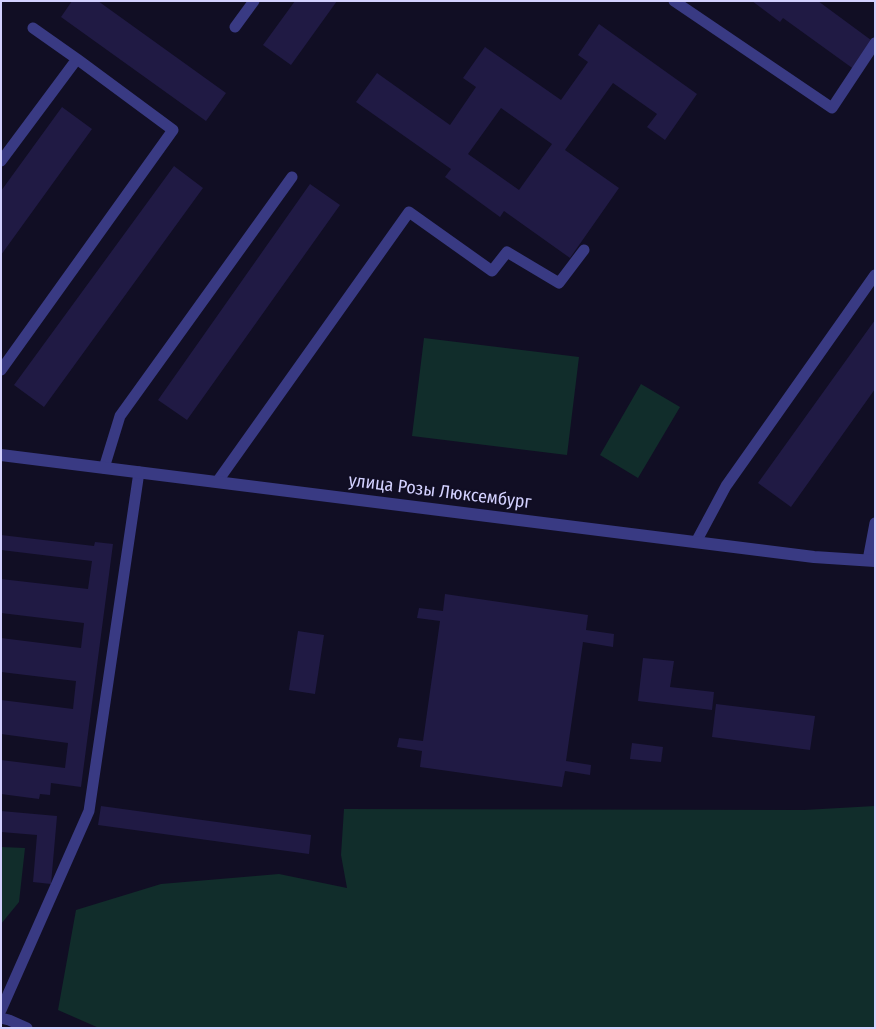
<!DOCTYPE html>
<meta charset="utf-8">
<style>
body{margin:0}
#map{position:relative;width:876px;height:1029px;overflow:hidden;background:#110e24;font-family:"Fira Sans Condensed",sans-serif}
canvas{display:block}
.frame{position:absolute;inset:0;border:2px solid #d3d1ff;pointer-events:none}
</style>
<div id="map">
<canvas width="876" height="1029"></canvas>
<div class="frame"></div>
</div>
<script>
const context = document.querySelector('canvas').getContext('2d');
context.lineJoin = 'round';
function fillPath(path, color) { context.fillStyle = color; context.fill(path, 'evenodd'); }
const shape = rows => new Path2D(rows.map(r => 'M' + r).join(''));
function stroke(path, color, width, dash) { context.strokeStyle = color; context.lineWidth = width; context.lineCap = dash ? 'butt' : 'round'; context.setLineDash(dash || []); context.stroke(path); }
function write(font, color, halo, rows, align = 'center') {
  context.font = font + ' "Fira Sans Condensed",sans-serif'; context.lineWidth = 4; context.setLineDash([]); context.textBaseline = 'middle'; context.strokeStyle = halo; context.fillStyle = color; for (const [text, x, y, turn = 0] of rows) {
    context.save(); context.translate(x, y); context.rotate((+turn || 0) * Math.PI / 180); context.textAlign = isNaN(turn) ? turn : align; if (halo) context.strokeText(text, 0, 0); context.fillText(text, 0, 0); context.restore();
  }
}
fillPath(shape([
 [424,338,579,357,567,455,412,436],
 [641,384,680,407,638,478,600,455],
 [875,806,875,1028,99,1028,58,1010,76,910,161,884,279,874,347,888,341,855,344,809,804,810],
 [1,847,25,848,19,902,1,924]
]), '#112d2b');
fillPath(shape([
 [72,1,98,1,226,93,206,121,61,17],
 [295,1,337,1,291,65,263,45],
 [752,1,818,1,875,43,855,70,783,18,780,22],
 [599,24,697,94,665,140,647,127,657,114,613,83,565,150,619,188,570,258,504,211,500,217,445,177,451,169,356,102,377,73,450,125,476,87,463,78,485,47,561,100,588,62,578,55],
 [501,108,552,144,519,190,468,154],
 [62,107,92,129,1,255,1,191],
 [174,166,203,188,44,407,14,385],
 [310,184,340,205,187,420,158,400],
 [875,320,875,389,791,507,758,483],
 [1,535,94,546,95,542,113,544,81,787,51,783,50,795,40,794,39,799,1,794,1,760,65,768,68,743,1,734,1,700,73,709,76,681,1,672,1,638,81,648,84,623,1,613,1,579,88,589,92,561,1,550],
 [445,594,588,615,586,630,614,634,613,647,583,642,566,761,591,765,590,775,565,771,562,787,420,767,422,751,397,747,399,738,423,741,440,621,417,618,419,608,443,611],
 [298,631,324,635,315,694,289,690],
 [643,658,674,661,670,687,714,692,712,710,638,701],
 [716,704,815,716,810,750,712,737],
 [632,743,663,747,661,762,630,759],
 [101,806,311,835,309,854,98,825],
 [1,811,57,816,51,884,33,882,37,835,1,832]
]), '#201a44');
stroke(shape([
 [674,1,832,108,875,43],
 [235,27,254,1],
 [1,161,77,59],
 [1,370,173,130,77,59,33,28],
 [104,468,120,416,292,177],
 [217,482,409,212,492,271,507,252,559,283,584,250],
 [696,542,726,486,875,275],
 [868,560,875,523],
 [1,1010,89,811,139,472],
 [1,1018,9,1020,27,1028]
]), '#393a83', 11);
stroke(shape([
 [1,455,814,557,875,561]
]), '#393a83', 12);
write('18px', '#d3d1ff', '#110e24', [
 ["улица Розы Люксембург",440,492,7]
]);
</script>
